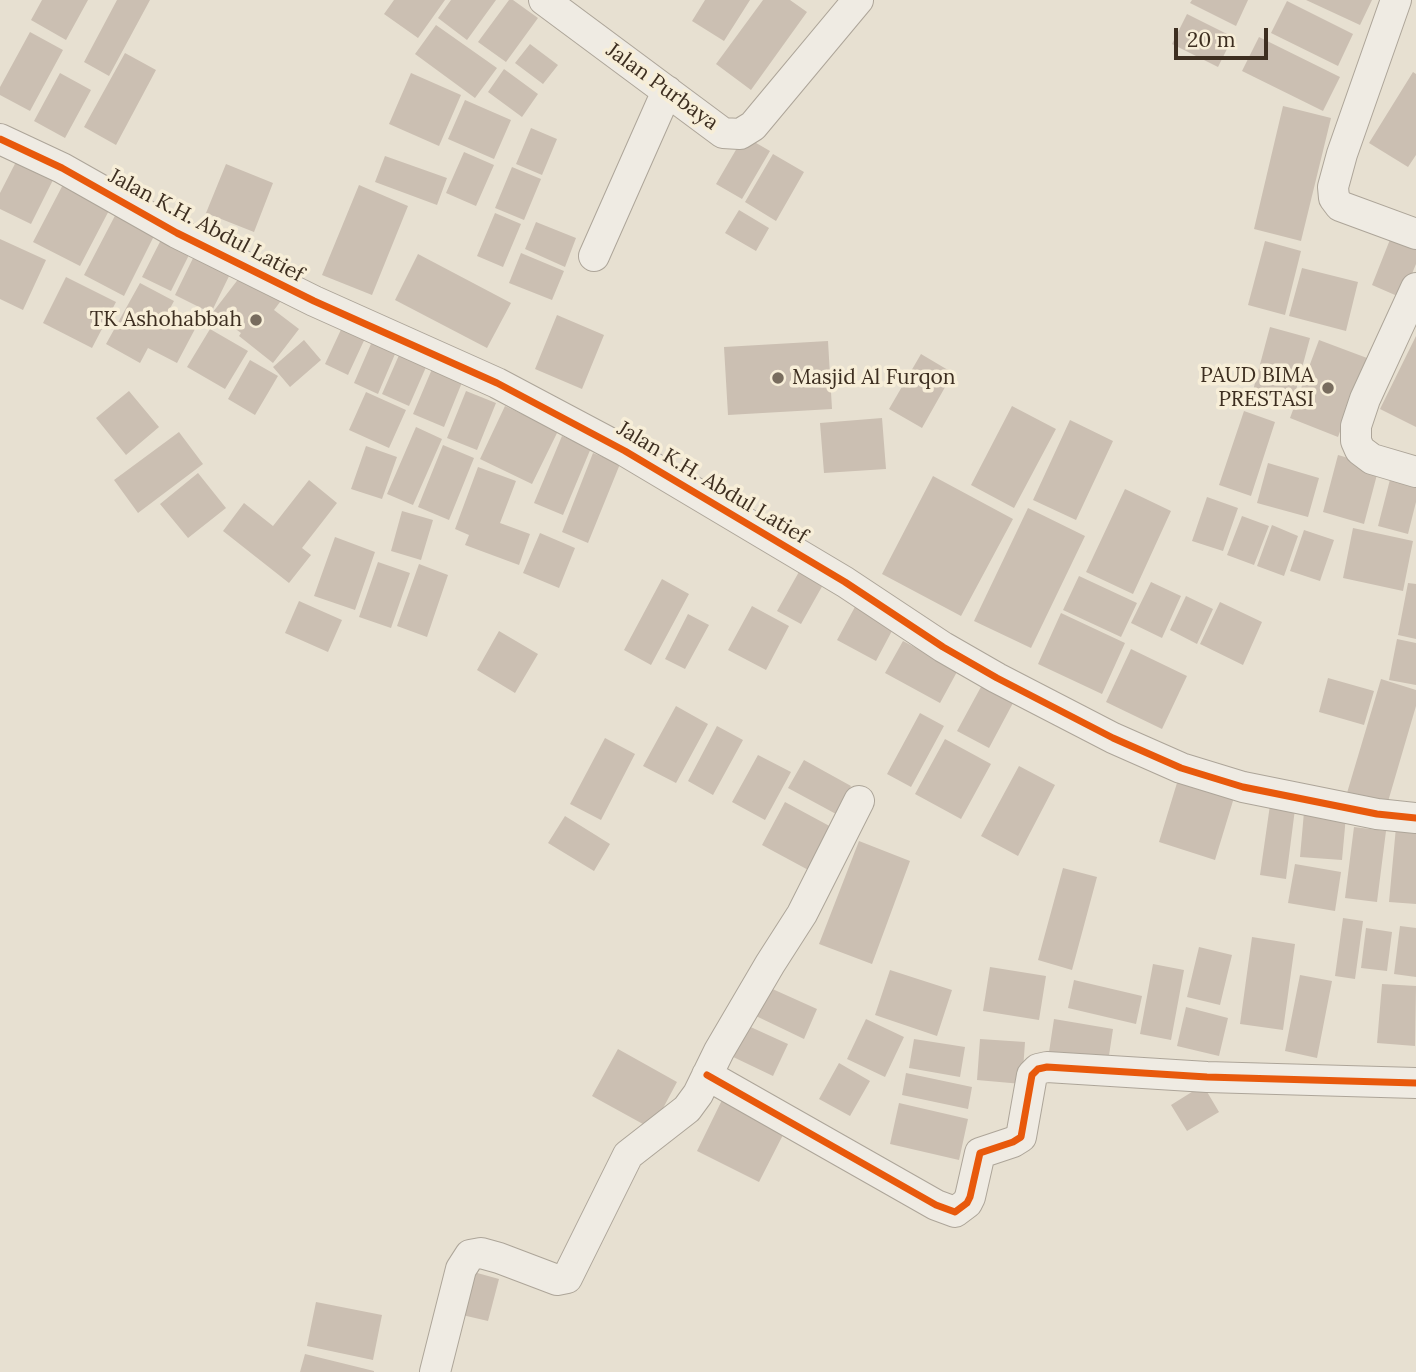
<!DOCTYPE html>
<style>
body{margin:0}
#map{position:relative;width:1416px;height:1372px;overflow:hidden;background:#e7e0d1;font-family:Lora,serif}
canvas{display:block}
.scale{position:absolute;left:1174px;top:28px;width:94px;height:32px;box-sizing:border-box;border:4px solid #3d2e20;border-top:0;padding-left:9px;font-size:21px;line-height:24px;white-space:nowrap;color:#3d2e20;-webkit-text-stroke:5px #f7eed8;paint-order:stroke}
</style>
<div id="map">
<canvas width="1416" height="1372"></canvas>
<div class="scale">20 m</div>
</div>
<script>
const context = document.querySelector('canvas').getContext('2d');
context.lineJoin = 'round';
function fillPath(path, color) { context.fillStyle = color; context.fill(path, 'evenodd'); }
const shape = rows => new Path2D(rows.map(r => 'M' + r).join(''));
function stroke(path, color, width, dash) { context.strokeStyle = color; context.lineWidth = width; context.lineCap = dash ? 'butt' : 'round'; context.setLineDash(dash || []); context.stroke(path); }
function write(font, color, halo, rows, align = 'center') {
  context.font = font + ' Lora,serif'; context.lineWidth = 7; context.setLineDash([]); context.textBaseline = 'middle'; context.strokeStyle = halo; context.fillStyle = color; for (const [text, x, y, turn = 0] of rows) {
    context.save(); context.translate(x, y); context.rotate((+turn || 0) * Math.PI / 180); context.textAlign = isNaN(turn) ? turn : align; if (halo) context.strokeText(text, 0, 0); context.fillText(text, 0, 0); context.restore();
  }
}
fillPath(shape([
 [42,0,88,0,66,40,31,20],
 [117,0,150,0,109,76,84,62],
 [394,0,445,0,418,38,384,14],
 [451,0,496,0,467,40,438,18],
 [509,0,513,0,538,18,506,62,478,42],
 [705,0,750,0,724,41,692,21],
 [763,0,790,0,807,12,751,90,716,64],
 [1192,0,1248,0,1236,26,1190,3],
 [1306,0,1372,0,1360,25],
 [1287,1,1353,34,1338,66,1271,33],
 [1187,14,1233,37,1218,67,1172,44],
 [436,25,497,68,475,98,415,54],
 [30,32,63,50,30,111,0,95,0,87],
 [1259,37,1340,77,1323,111,1242,71],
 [530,44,558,65,543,84,515,63],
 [125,53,156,70,116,145,84,127],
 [504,69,538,94,522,117,488,92],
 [1413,72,1416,74,1416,155,1408,167,1369,143],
 [60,73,91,90,65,138,34,121],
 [411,73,461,95,439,146,389,124],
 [465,100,511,120,494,159,448,139],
 [1283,106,1331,118,1301,241,1254,229],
 [531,128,557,139,542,175,516,164],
 [744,136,770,151,742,199,716,184],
 [464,152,494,165,476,206,446,193],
 [20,154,57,172,31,224,0,209,0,193],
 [773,154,804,172,776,221,745,202],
 [385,156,447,178,437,205,375,182],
 [226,164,273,183,254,232,206,213],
 [512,167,541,179,524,220,495,208],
 [68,175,115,199,80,266,33,242],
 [359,185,408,206,372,295,322,275],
 [119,208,158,228,124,296,84,275],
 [739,210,769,228,756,251,725,233],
 [495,213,521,224,503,267,477,256],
 [536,222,576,238,565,267,525,249],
 [165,232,193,247,171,291,142,277],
 [1393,232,1416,241,1416,264,1402,298,1372,285],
 [0,239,46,260,23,310,0,299],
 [1265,241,1301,251,1285,315,1248,305],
 [196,252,232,270,211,313,175,295],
 [521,253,564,271,552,300,509,283],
 [418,254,511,303,487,348,395,300],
 [1302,268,1358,282,1346,331,1289,316],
 [246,269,283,298,274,310,299,329,273,363,239,336,241,333,213,312],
 [66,277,116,302,92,348,43,323],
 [140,283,174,301,167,314,195,329,177,363,148,348,140,363,106,344],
 [557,315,604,335,582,389,535,369],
 [345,321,368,332,348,375,325,364],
 [1270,327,1310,338,1291,409,1251,398],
 [210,329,248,351,225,389,187,367],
 [1416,336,1416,427,1380,409],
 [374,337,398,347,378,394,354,383],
 [304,340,321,360,290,387,273,367],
 [1319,340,1367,358,1338,437,1290,418],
 [828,341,832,409,728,415,724,347],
 [403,346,430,358,409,406,382,394],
 [921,354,953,373,922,428,889,409],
 [250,360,278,376,255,415,228,399],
 [435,362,465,375,444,427,413,414],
 [129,391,159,427,126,455,96,418],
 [466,391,496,403,477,450,447,438],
 [366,392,406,410,389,448,349,430],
 [505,406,558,431,532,484,480,459],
 [1012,406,1056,429,1014,508,971,485],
 [1244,411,1275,422,1251,496,1219,485],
 [882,418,886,469,824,473,820,423],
 [1070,420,1113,441,1076,520,1033,500],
 [416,427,442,439,413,505,387,494],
 [179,432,203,464,138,513,114,480],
 [562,436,591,448,563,515,534,503],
 [443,445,474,458,449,520,418,507],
 [366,446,397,457,382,499,351,489],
 [593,453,620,464,588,543,562,532],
 [1338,455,1379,467,1364,524,1323,512],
 [1268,463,1319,478,1308,517,1257,503],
 [478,467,516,481,500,523,530,534,519,565,465,545,469,535,455,529],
 [1393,468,1416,474,1416,502,1408,534,1378,526],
 [198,473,226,508,188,538,160,504],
 [933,476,1013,519,961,616,882,574],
 [309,480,337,503,302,548,311,555,289,583,223,531,244,503,273,526],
 [1125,489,1171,511,1133,594,1086,572],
 [1207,497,1238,508,1223,551,1192,541],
 [1028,508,1085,536,1031,648,974,621],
 [402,511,433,520,421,560,391,551],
 [1242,516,1269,526,1254,565,1227,555],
 [1272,525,1298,536,1284,576,1257,566],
 [1353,528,1413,541,1403,591,1343,578],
 [1304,530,1334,540,1320,581,1290,571],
 [540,533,575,548,559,588,523,573],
 [335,537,375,552,355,610,314,596],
 [378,562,410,573,391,628,359,617],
 [419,564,448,575,427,637,397,626],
 [800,570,824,583,801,624,777,611],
 [1079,576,1137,603,1121,637,1063,610],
 [662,579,689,594,651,665,624,650],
 [1151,582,1181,596,1162,638,1131,623],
 [1408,583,1416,584,1416,639,1398,635],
 [1186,596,1213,609,1197,644,1170,630],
 [299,601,342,620,328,652,285,633],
 [1220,602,1262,622,1243,665,1200,644],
 [856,605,894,627,876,661,837,640],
 [752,606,789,626,766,670,728,650],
 [1061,613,1125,643,1102,694,1038,664],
 [688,614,709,625,685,669,665,659],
 [499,631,538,654,515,693,477,670],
 [1397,639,1416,643,1416,685,1389,680],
 [903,641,958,670,940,703,885,673],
 [1131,649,1187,676,1162,729,1106,702],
 [1328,678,1374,691,1364,725,1319,712],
 [1381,679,1416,690,1416,706,1387,805,1347,793],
 [982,685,1013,703,989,748,957,731],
 [676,706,708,724,676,783,643,766],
 [920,713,944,726,911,787,887,774],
 [717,726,743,740,713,795,688,781],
 [605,738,635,754,601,820,570,804],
 [945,739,991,764,961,819,915,794],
 [758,755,791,772,765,820,732,802],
 [804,760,851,786,836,814,788,788],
 [1019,766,1055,785,1018,856,981,836],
 [1180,773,1236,791,1215,860,1159,842],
 [785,802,835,829,812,872,762,845],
 [1270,805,1295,809,1286,879,1260,875],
 [1304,812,1346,816,1342,860,1300,857],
 [565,816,610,844,594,871,548,843],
 [1354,827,1386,831,1377,902,1345,898],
 [1396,827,1416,829,1416,904,1389,902],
 [859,841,910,861,872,964,819,944],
 [1295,864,1341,872,1335,911,1288,903],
 [1063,868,1097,877,1072,970,1038,960],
 [1343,918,1363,921,1355,979,1335,976],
 [1400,926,1416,928,1416,977,1394,974],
 [1366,928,1392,932,1387,971,1361,968],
 [1252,937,1295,944,1283,1030,1240,1024],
 [1199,947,1232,955,1220,1005,1187,997],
 [1153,964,1184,970,1171,1040,1140,1034],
 [990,967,1046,976,1039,1020,983,1011],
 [890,970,952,990,937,1036,875,1015],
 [1300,975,1332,981,1317,1058,1285,1051],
 [1074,980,1142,996,1136,1024,1068,1008],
 [1382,984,1416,986,1415,1046,1377,1043],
 [768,987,817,1009,804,1039,756,1016],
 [1186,1007,1228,1018,1219,1056,1177,1046],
 [866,1019,904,1037,885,1077,847,1059],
 [1054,1019,1113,1029,1108,1062,1049,1052],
 [744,1024,788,1044,773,1076,729,1055],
 [914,1039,965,1047,960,1077,909,1068],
 [980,1039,1025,1042,1022,1084,977,1080],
 [618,1049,677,1082,652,1129,592,1096],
 [839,1063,870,1081,850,1116,819,1099],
 [906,1073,972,1087,968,1109,902,1095],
 [1203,1085,1219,1112,1187,1131,1171,1105],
 [723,1098,786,1129,759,1182,697,1151],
 [899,1103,968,1119,959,1160,890,1144],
 [470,1271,499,1279,488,1321,458,1314],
 [316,1302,382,1315,373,1360,307,1346],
 [305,1354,374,1371,374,1372,300,1372]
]), '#cbbfb2');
const minor = shape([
 [544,0,723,133,740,134,753,126,858,0],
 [1396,0,1342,154,1333,187,1334,198,1340,206,1416,234],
 [0,139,62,168,177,233,314,301,497,383,625,451,845,582,943,647,997,678,1113,738,1181,768,1243,787,1377,814,1416,818],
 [594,256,667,91],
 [1416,288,1365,399,1356,426,1356,441,1360,450,1372,459,1416,472],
 [707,1075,936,1205,955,1212,967,1203,970,1197,980,1153,1013,1142,1021,1137,1032,1075,1038,1069,1047,1067,1207,1077,1416,1083],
 [435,1372,461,1269,470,1255,481,1253,499,1258,557,1280,567,1278,628,1155,687,1109,698,1094,719,1051,770,964,802,914,859,801]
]);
stroke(minor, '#ada599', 32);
stroke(minor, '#efebe3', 30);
stroke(shape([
 [0,139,62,168,177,233,314,301,497,383,625,451,845,582,943,647,997,678,1113,738,1181,768,1243,787,1377,814,1416,818],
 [707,1075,936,1205,955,1212,967,1203,970,1197,980,1153,1013,1142,1021,1137,1032,1075,1038,1069,1047,1067,1207,1077,1416,1083]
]), '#e8590c', 7);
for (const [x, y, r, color] of [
 [256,320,7,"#786c5e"],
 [778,378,7,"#786c5e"],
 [1328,388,7,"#786c5e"]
]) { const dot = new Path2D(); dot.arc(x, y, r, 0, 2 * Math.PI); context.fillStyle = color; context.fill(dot); stroke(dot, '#f7eed8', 2.5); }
write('21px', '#3d2e20', '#f7eed8', [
 ["Jalan Purbaya",662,87,36],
 ["Jalan K.H. Abdul Latief",206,226,28],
 ["Jalan K.H. Abdul Latief",712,483,31]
]);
write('21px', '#3d2e20', '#f7eed8', [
 ["TK Ashohabbah",242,320],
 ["PAUD BIMA",1314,376],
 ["PRESTASI",1314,400],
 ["Masjid Al Furqon",792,378,"left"]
], 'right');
</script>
